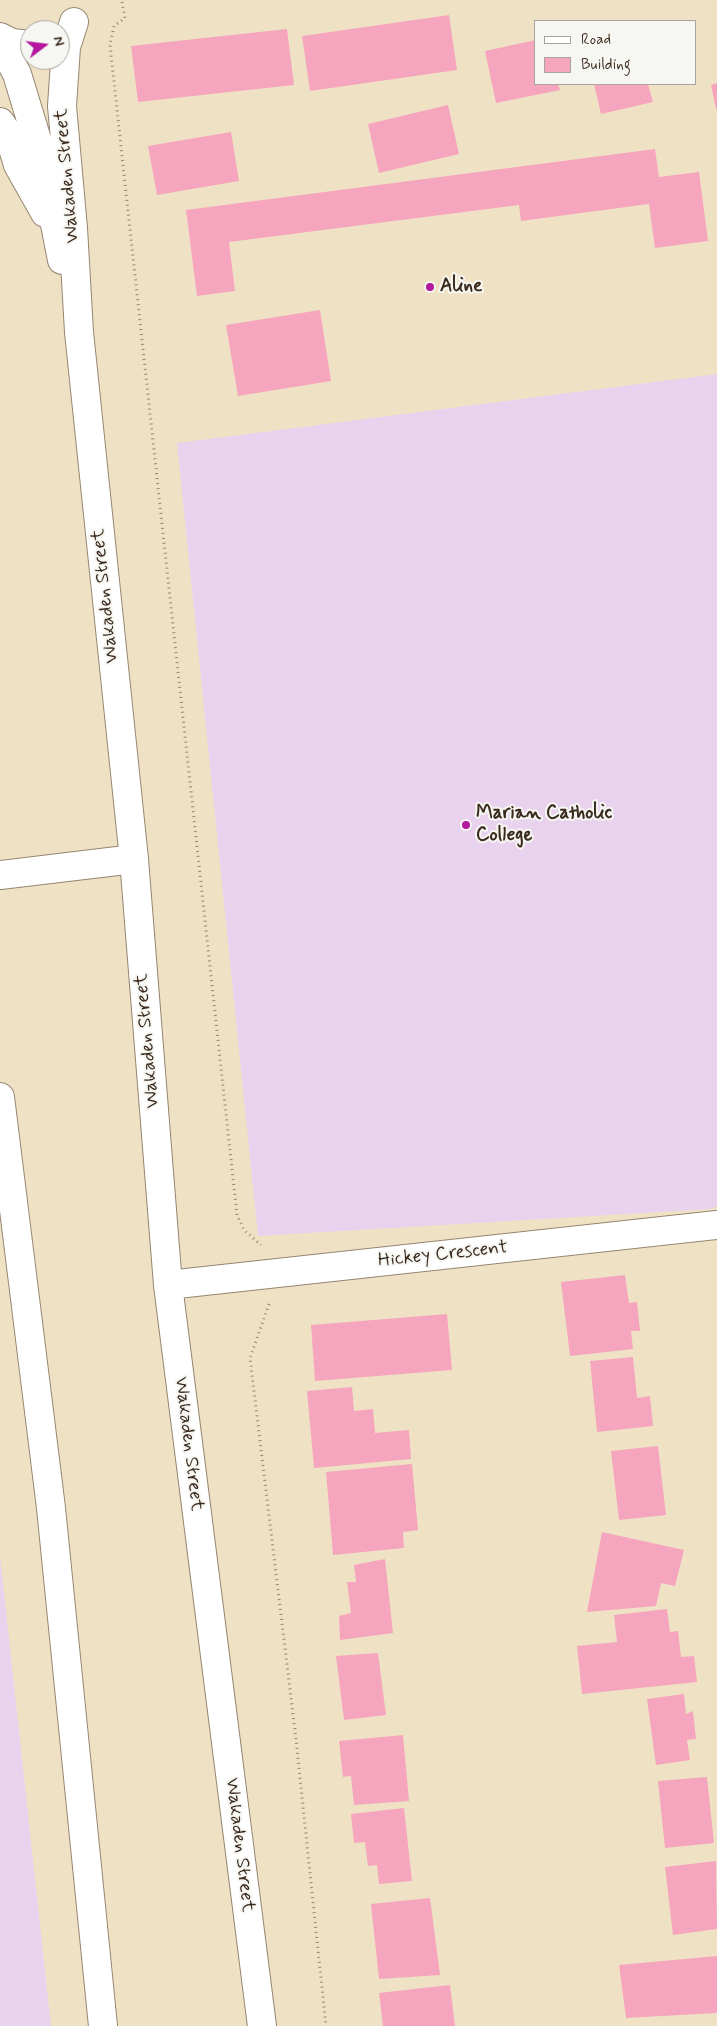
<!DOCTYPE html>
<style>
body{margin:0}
#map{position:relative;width:717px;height:2026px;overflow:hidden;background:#efe2c4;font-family:Mynerve,sans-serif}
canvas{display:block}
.legend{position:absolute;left:534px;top:20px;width:162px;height:65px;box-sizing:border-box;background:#f6f6f2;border:1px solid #aba49d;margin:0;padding:6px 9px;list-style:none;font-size:15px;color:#3b2a1e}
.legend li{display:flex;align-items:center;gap:10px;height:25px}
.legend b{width:25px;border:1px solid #aba49d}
.north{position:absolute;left:20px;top:20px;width:50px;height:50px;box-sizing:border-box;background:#f6f6f2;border:1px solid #aba49d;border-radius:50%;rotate:75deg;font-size:14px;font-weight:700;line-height:20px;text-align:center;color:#3b2a1e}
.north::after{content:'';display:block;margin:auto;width:18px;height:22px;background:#b5179e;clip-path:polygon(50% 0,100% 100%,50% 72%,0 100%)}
</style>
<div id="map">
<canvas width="717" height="2026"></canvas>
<ul class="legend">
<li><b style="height:6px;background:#fff"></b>Road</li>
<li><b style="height:14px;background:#f6a5bf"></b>Building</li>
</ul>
<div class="north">N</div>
</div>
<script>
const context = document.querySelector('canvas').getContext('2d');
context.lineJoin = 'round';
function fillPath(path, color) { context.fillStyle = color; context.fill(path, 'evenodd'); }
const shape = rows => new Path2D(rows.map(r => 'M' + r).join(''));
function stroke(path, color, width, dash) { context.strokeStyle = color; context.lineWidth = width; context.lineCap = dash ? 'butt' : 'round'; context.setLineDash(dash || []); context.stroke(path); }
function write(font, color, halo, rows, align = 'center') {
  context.font = font + ' Mynerve,sans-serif'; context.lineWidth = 4; context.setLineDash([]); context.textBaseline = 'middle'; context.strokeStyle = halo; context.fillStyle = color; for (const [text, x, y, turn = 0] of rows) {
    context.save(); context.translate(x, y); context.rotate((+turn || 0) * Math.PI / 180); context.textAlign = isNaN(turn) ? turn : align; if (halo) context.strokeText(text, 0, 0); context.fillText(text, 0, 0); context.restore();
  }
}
fillPath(shape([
 [717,374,717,1206,710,1209,258,1236,177,443],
 [0,1556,51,2026,0,2026]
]), '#e8d2ee');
fillPath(shape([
 [449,15,457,70,310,91,302,36],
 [287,29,294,85,138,102,131,46],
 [536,40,536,84,558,84,560,90,496,103,485,51],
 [717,83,717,109,716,109,711,85],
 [594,84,648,84,653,102,601,114],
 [448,105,459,154,379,173,368,124],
 [231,132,239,181,157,195,148,146],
 [655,149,659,177,699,172,708,241,655,248,649,204,521,221,519,205,229,242,235,291,197,296,186,210],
 [320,310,331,381,238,396,226,325],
 [625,1275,629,1303,637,1302,640,1331,631,1331,633,1349,570,1356,561,1282],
 [447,1314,452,1370,315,1381,311,1325],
 [633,1357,637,1398,650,1396,653,1426,597,1432,590,1361],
 [352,1387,354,1411,373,1409,375,1433,409,1430,411,1459,314,1468,307,1391],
 [658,1446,666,1515,619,1520,611,1451],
 [412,1464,418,1530,403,1532,404,1548,333,1555,326,1472],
 [602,1532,684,1550,675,1586,661,1583,656,1606,587,1612],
 [385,1559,393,1633,340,1640,339,1616,351,1613,347,1582,356,1582,354,1565],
 [667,1609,670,1632,678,1631,681,1657,694,1656,697,1682,582,1694,577,1646,617,1642,614,1615],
 [378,1653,386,1715,344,1720,336,1656],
 [684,1694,686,1714,693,1711,696,1739,687,1740,690,1760,656,1765,647,1699],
 [403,1735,409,1801,354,1805,351,1776,343,1777,339,1741],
 [707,1777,714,1843,665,1848,658,1781],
 [404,1808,412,1881,379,1884,377,1865,368,1866,365,1842,354,1843,351,1814],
 [716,1861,717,1929,673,1935,665,1867],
 [430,1898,440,1975,379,1979,371,1904],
 [717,1956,717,2013,626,2018,619,1965],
 [450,1985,455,2026,383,2026,379,1993]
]), '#f6a5bf');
const street = shape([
 [0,875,134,859],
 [0,1097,51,1508,103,2026],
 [168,1285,717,1225]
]);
const secondary = shape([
 [74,22,66,47,62,106,73,228,79,332,134,859,168,1285,262,2026],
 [0,37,12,43,30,45],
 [0,42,17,74,41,153,62,260],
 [0,122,9,135,18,165,45,213]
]);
stroke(street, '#958671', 30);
stroke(secondary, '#958671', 30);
stroke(shape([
 [122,2,125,18,114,26,110,45,237,1215,244,1230,261,1245],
 [269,1304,250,1358,296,1739,326,2026]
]), '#958671', 3, [1, 4]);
stroke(street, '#fff', 28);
stroke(secondary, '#fff', 28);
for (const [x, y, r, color] of [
 [430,287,5,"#b5179e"],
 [466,825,5,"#b5179e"]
]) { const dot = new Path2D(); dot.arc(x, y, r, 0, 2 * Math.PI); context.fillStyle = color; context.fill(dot); stroke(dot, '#f6f6f2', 2); }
write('19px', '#3b2a1e', '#f6f6f2', [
 ["Wakaden Street",68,176,-95],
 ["Wakaden Street",106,596,-96],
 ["Wakaden Street",148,1041,-95],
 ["Hickey Crescent",443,1255,-6],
 ["Wakaden Street",188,1444,83],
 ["Wakaden Street",239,1845,83]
]);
write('bold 19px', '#3b2a1e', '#f6f6f2', [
 ["Aline",440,287],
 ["Marian Catholic",476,814],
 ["College",476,836]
], 'left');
</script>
